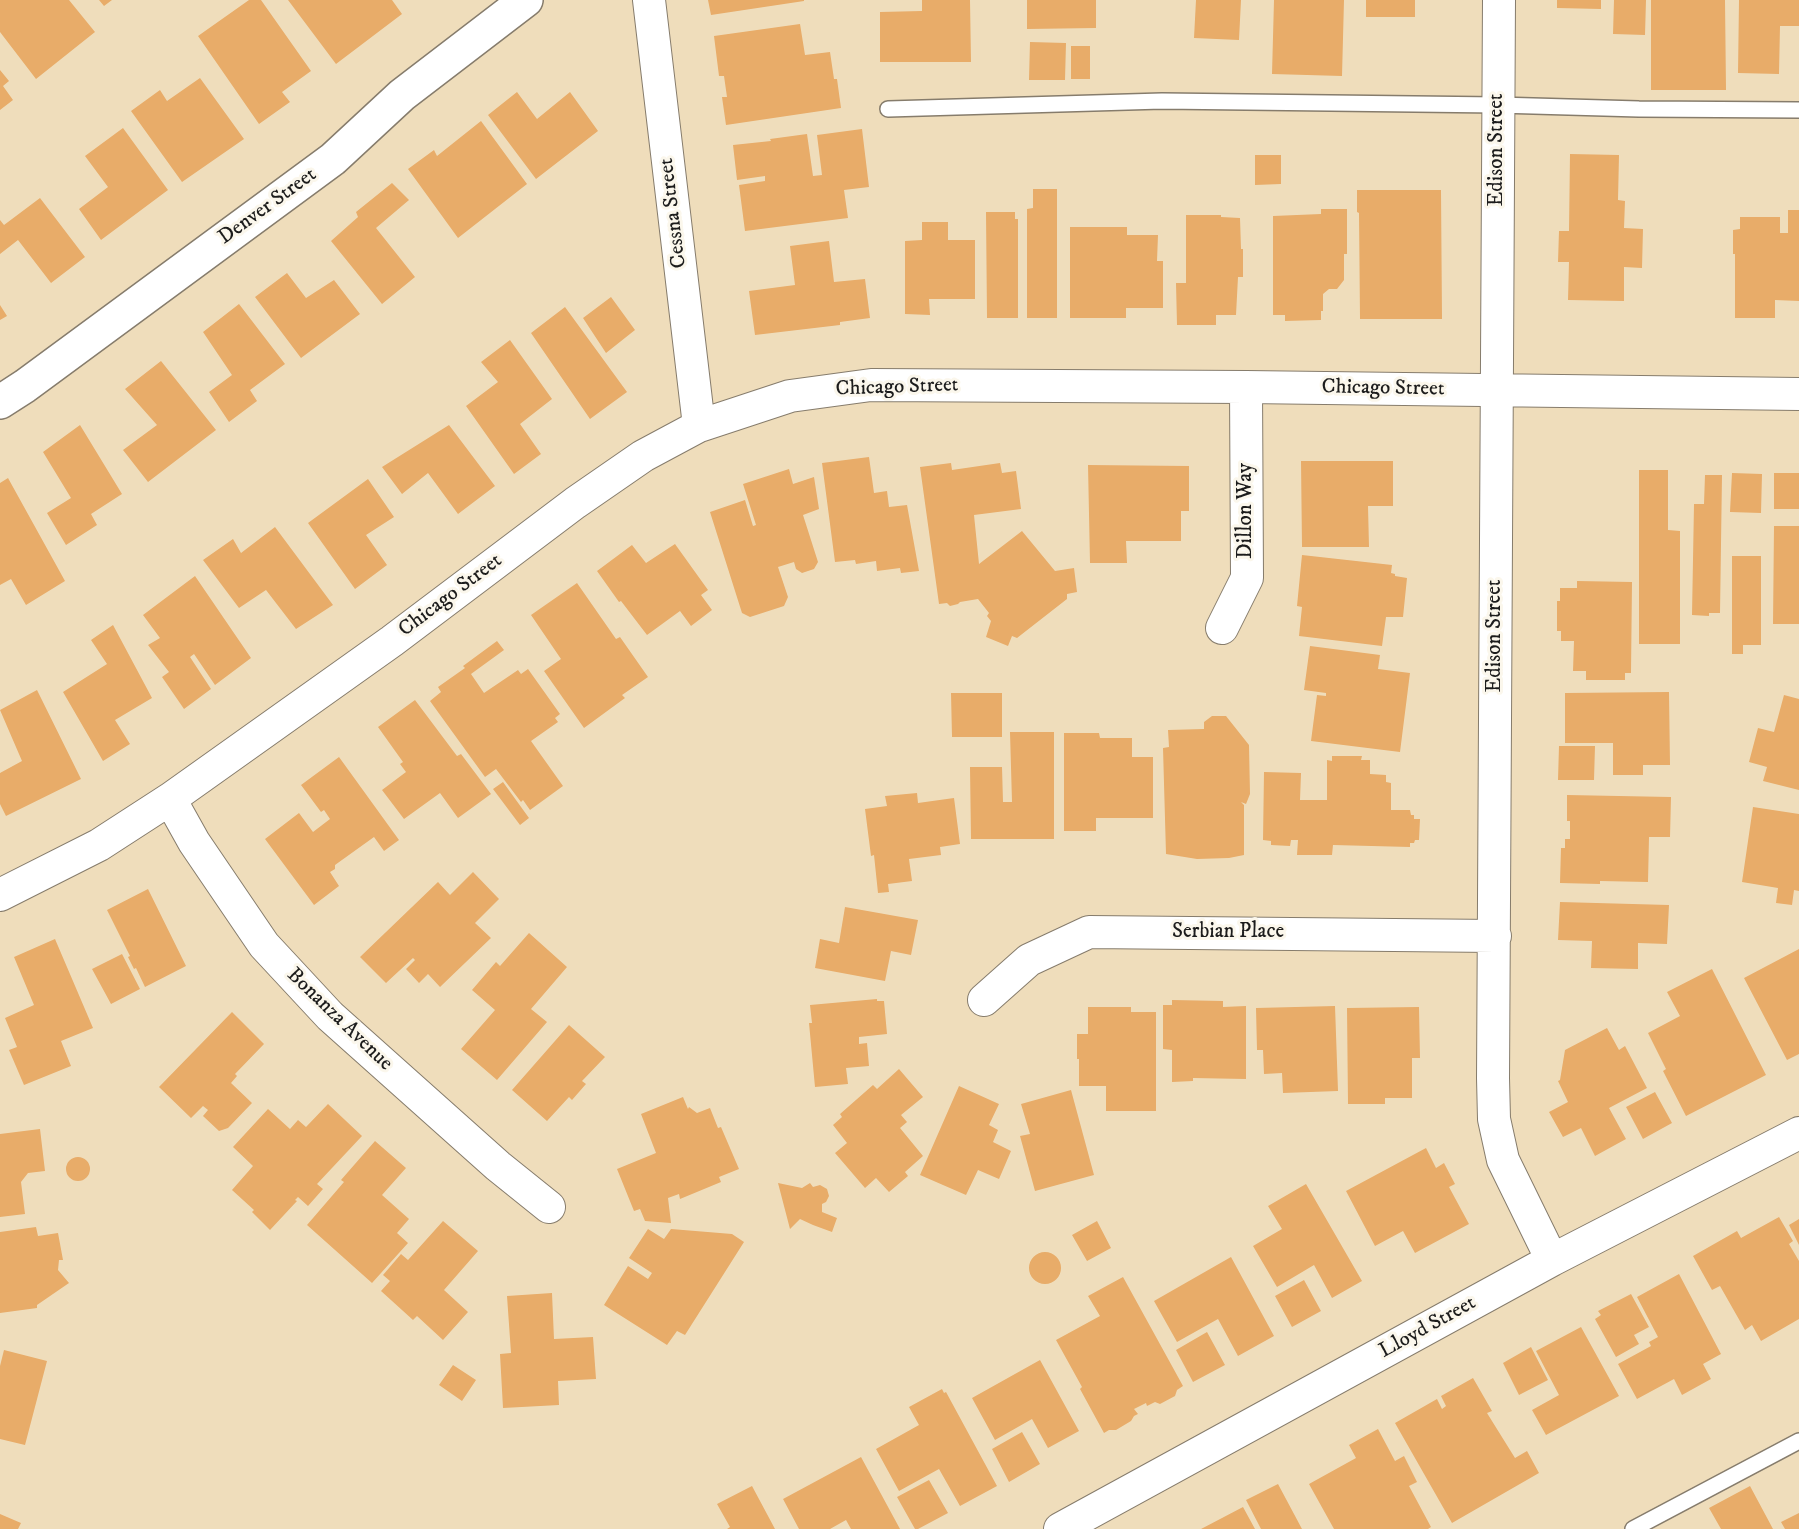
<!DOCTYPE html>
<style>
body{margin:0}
canvas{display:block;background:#efddbb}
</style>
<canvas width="1799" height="1529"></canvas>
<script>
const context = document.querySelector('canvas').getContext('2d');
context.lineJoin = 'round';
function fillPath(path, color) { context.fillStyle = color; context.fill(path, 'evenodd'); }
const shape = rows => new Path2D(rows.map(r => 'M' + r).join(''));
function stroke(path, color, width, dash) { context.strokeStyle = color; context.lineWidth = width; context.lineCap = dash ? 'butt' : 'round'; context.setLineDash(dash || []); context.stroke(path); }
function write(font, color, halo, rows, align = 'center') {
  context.font = font + ' "IM FELL DW Pica",serif'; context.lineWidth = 6; context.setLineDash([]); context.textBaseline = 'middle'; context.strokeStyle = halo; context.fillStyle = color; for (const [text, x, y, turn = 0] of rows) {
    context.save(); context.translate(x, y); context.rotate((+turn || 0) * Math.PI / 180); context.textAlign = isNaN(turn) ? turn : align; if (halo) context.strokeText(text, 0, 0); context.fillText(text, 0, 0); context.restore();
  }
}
fillPath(shape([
 [0,0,69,0,95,32,36,79,0,32],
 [99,0,112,0,104,6],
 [249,0,261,0,311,71,282,92,290,102,259,124,198,36],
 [288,0,392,0,402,14,336,64],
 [708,0,804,0,804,1,711,15],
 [922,0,970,0,971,62,880,62,880,12,922,11],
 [1027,0,1096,0,1096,28,1027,29],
 [1196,0,1241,0,1239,40,1194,38],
 [1274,0,1344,0,1342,76,1272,74],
 [1366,0,1415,0,1415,17,1366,17],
 [1557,0,1601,0,1601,9,1557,8],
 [1614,0,1646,0,1645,35,1613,34],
 [1651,0,1725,0,1726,90,1651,90],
 [1739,0,1799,0,1799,26,1780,26,1779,74,1738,73],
 [800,24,805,55,830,52,834,79,837,79,841,108,726,125,722,97,727,97,724,76,719,76,714,36],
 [1030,42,1066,43,1065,80,1029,80],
 [1071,46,1090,46,1090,79,1071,79],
 [0,70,9,81,3,86,13,100,0,110],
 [200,78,244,139,182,182,131,111,160,90,167,101],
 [517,92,537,119,570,92,598,131,536,179,488,115],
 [481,121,527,184,458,238,408,169,434,150,437,156],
 [123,128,168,190,101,240,79,209,108,187,85,156],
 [862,129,869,187,844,190,848,218,745,231,739,185,765,181,765,176,737,180,733,145,771,141,770,139,807,134,813,176,822,175,817,135],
 [1570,154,1619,155,1618,200,1625,201,1624,228,1643,229,1642,268,1624,267,1624,301,1568,300,1569,262,1558,262,1559,231,1569,231],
 [1255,155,1281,155,1281,184,1255,185],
 [392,183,409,200,376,228,415,277,382,304,331,241,358,217,356,212],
 [1033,189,1057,189,1057,318,1027,318,1027,209,1033,208],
 [1357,190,1441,190,1442,319,1360,319,1359,213,1357,212],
 [40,198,85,257,51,283,18,240,0,254,0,220,4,225],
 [1321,209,1347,209,1347,254,1344,254,1344,280,1337,289,1329,289,1323,294,1323,311,1321,311,1321,320,1285,321,1285,315,1273,315,1273,216,1321,214],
 [1788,210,1799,210,1799,301,1775,300,1775,318,1735,318,1735,254,1733,254,1733,230,1740,229,1740,217,1780,217,1780,233,1788,233],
 [986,212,1015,212,1015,219,1018,219,1018,318,987,318],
 [1186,215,1221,215,1221,217,1240,218,1241,249,1243,249,1243,277,1238,277,1236,315,1216,315,1216,325,1177,325,1176,283,1186,283],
 [922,222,948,222,948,240,975,240,975,299,929,299,930,315,905,314,905,241,922,240],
 [1070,227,1127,227,1127,235,1158,235,1157,261,1163,261,1163,308,1126,308,1126,318,1070,318],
 [829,241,834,282,865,279,870,318,840,322,840,325,755,335,749,291,795,285,790,246],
 [287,273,306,298,334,280,360,314,301,358,255,297],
 [611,297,635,330,606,353,583,318],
 [239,304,285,364,250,390,257,401,229,422,209,392,232,375,203,332],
 [0,305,7,316,0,320],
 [565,307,627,392,590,419,531,333],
 [510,340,552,399,520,424,541,454,514,474,466,406,498,382,481,362],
 [161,361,216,430,148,482,123,450,157,425,125,389],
 [80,425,122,494,91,514,97,525,66,545,47,513,71,498,43,452],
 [449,425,495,486,458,514,428,473,402,494,382,467],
 [869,457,874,493,887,491,889,507,907,505,919,571,901,573,900,568,877,571,876,561,856,564,855,560,835,562,822,463],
 [1301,461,1393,461,1393,506,1368,506,1369,547,1302,547],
 [951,463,952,470,1000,463,1002,473,1016,471,1021,509,974,515,979,564,1022,531,1055,571,1074,568,1077,592,1067,594,1067,599,1017,638,1012,636,1008,646,986,637,991,621,987,616,989,613,978,599,960,602,958,604,950,606,947,603,939,604,920,467],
 [1088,465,1189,466,1189,511,1181,511,1181,541,1126,541,1127,563,1090,563],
 [789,469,793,484,814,477,819,509,803,515,818,562,814,569,802,573,796,569,794,562,778,567,788,597,784,606,750,617,742,613,710,512,745,500,753,526,756,525,743,484],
 [1639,470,1668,470,1668,530,1680,531,1680,644,1639,644],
 [1732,473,1762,474,1761,513,1730,512],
 [1774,473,1799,473,1799,509,1774,509],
 [1705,475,1722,475,1720,613,1709,613,1709,616,1692,615,1694,504,1704,504],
 [8,478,65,581,26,605,11,579,0,585,0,483],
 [368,479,394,517,366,535,387,565,355,589,308,523],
 [1774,526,1799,526,1799,624,1773,624],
 [275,527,333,605,296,629,266,590,239,608,203,560,233,539,241,553],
 [675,544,708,590,701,595,712,610,691,626,680,611,647,635,621,601,619,602,597,571,632,545,646,563],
 [1302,555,1392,565,1391,573,1395,574,1395,576,1407,578,1403,617,1386,617,1382,646,1299,636,1302,607,1297,606],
 [1732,556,1761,556,1761,645,1743,645,1743,654,1732,654],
 [195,576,251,658,215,685,194,654,190,657,211,689,184,709,162,677,169,672,148,645,160,638,143,615],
 [1577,581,1632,582,1631,673,1625,673,1625,680,1586,680,1586,671,1573,671,1574,641,1561,641,1561,631,1557,631,1557,601,1560,601,1560,588,1577,588],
 [577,583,616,639,620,637,648,677,622,695,625,698,584,728,544,671,561,659,531,615],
 [113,625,152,698,115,720,130,744,103,761,63,692,107,664,91,640],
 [497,641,504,650,471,674,484,693,518,670,521,674,528,669,560,714,555,718,558,722,531,741,563,786,530,810,523,800,521,802,496,769,485,777,430,701,441,692,438,687,465,668,463,666],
 [1310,646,1380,655,1378,669,1410,673,1400,752,1311,741,1317,695,1326,696,1326,693,1304,690],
 [37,690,81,779,6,816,0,804,0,773,22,761,0,710],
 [1669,692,1670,765,1643,765,1643,775,1613,775,1613,743,1565,743,1565,693],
 [951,693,1002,693,1002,737,952,737],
 [1784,695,1799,699,1799,790,1763,781,1767,767,1749,762,1758,728,1774,732],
 [415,700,457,756,461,754,491,794,458,818,440,793,404,819,382,790,406,772,400,764,403,762,378,727],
 [1212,716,1226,716,1249,745,1250,794,1246,804,1241,802,1244,805,1244,855,1229,858,1197,859,1166,854,1163,748,1169,747,1168,730,1204,729,1204,722],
 [1010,732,1054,732,1054,839,971,839,970,767,1002,767,1003,802,1012,802],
 [1064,733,1099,733,1100,738,1132,738,1132,757,1153,757,1153,818,1096,818,1096,831,1064,831],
 [1559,746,1595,746,1594,780,1558,780],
 [1332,756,1362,756,1361,760,1370,760,1370,774,1386,775,1386,782,1391,783,1391,810,1410,810,1411,815,1414,815,1414,819,1420,819,1419,840,1415,840,1414,843,1410,843,1410,847,1333,845,1332,855,1297,855,1298,840,1291,840,1290,846,1271,845,1271,841,1263,840,1264,772,1301,773,1300,800,1327,800,1327,760,1332,761],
 [339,757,399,840,384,851,374,837,335,865,335,869,330,872,339,886,314,905,265,839,299,813,313,832,330,819,324,810,321,812,301,785],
 [503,782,529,818,520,825,493,789],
 [917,793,918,803,954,798,960,844,940,847,941,855,909,859,912,881,888,884,889,892,878,893,874,855,871,856,865,809,887,806,885,796],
 [1567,795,1671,797,1670,837,1649,837,1648,882,1600,881,1600,884,1560,883,1561,848,1565,848,1565,839,1570,839,1570,821,1567,821],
 [1753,807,1799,814,1799,891,1794,890,1792,905,1776,903,1778,888,1742,882],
 [473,872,499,899,475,923,491,938,440,987,428,974,419,983,406,969,415,960,413,958,386,983,360,957,438,882,450,895],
 [148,889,186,966,145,987,136,968,134,969,128,957,130,956,107,910],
 [1560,902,1669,905,1667,944,1638,943,1638,969,1591,968,1592,941,1558,940],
 [845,907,918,920,911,955,891,951,885,981,815,968,820,939,839,943],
 [529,933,567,967,531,1009,547,1022,497,1080,461,1049,495,1010,472,990,496,962,500,966],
 [55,939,93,1028,61,1041,71,1066,24,1085,9,1050,17,1047,5,1018,34,1005,14,957],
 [1799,949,1799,1054,1787,1060,1744,978],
 [122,954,140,989,111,1004,92,969],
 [1712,969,1766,1075,1686,1116,1663,1071,1666,1069,1648,1033,1680,1016,1667,992],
 [877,999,877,1001,884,1001,887,1034,859,1037,859,1044,867,1043,869,1066,846,1068,848,1084,815,1087,809,1023,812,1023,810,1005],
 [1172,1000,1223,1001,1223,1007,1246,1006,1246,1079,1193,1078,1193,1081,1172,1082,1172,1050,1163,1049,1163,1005,1172,1005],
 [1335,1006,1338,1091,1283,1093,1282,1073,1264,1074,1263,1050,1257,1050,1256,1008],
 [1088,1007,1131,1007,1131,1012,1156,1012,1156,1111,1106,1111,1106,1086,1079,1086,1079,1059,1077,1059,1077,1034,1088,1034],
 [1419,1007,1420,1058,1412,1058,1412,1098,1385,1098,1385,1104,1348,1104,1347,1008],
 [232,1012,264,1044,235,1074,237,1076,231,1083,252,1103,228,1128,219,1131,203,1116,208,1110,203,1106,191,1118,159,1087],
 [569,1025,605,1057,582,1081,586,1084,572,1100,569,1097,547,1121,512,1090],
 [1607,1028,1619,1050,1625,1046,1647,1088,1609,1108,1626,1139,1595,1156,1581,1128,1563,1137,1549,1112,1568,1102,1558,1081,1560,1080,1565,1050],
 [899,1069,923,1097,901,1115,907,1122,900,1128,923,1156,905,1172,908,1176,889,1192,876,1178,865,1188,835,1153,847,1143,833,1125,842,1117,840,1114,873,1085,877,1089],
 [959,1086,999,1104,989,1125,998,1130,993,1142,1011,1151,999,1179,978,1170,966,1195,920,1175],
 [1071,1090,1094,1175,1035,1191,1020,1136,1030,1134,1021,1104],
 [1655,1092,1672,1123,1643,1139,1626,1107],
 [683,1097,688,1109,689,1107,697,1113,710,1108,718,1128,721,1127,739,1169,719,1177,721,1182,680,1199,679,1194,668,1198,671,1223,645,1221,640,1209,634,1211,617,1169,656,1153,641,1114],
 [328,1104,362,1136,317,1184,323,1189,308,1206,298,1197,295,1200,297,1201,270,1230,252,1212,254,1210,232,1190,253,1166,233,1147,268,1109,290,1129,298,1120,306,1127],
 [40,1129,45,1171,28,1173,21,1182,25,1214,0,1217,0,1134],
 [375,1141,406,1168,382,1195,409,1219,397,1233,408,1243,372,1283,307,1225,344,1182,341,1180],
 [1426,1148,1436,1168,1444,1163,1455,1184,1449,1187,1469,1224,1415,1253,1403,1231,1375,1246,1346,1191],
 '66 1169a12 12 0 1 1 24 0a12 12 0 1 1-24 0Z',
 [778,1183,802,1188,810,1183,813,1187,820,1185,827,1189,829,1196,826,1202,822,1204,822,1212,837,1218,832,1232,813,1225,800,1219,790,1229],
 [1306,1184,1362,1281,1332,1298,1314,1265,1277,1287,1253,1246,1282,1229,1268,1206],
 [1779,1217,1793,1241,1789,1244,1799,1261,1799,1319,1761,1341,1752,1325,1745,1330,1720,1286,1712,1290,1693,1256,1737,1231,1741,1238],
 [1799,1219,1799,1245,1789,1225],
 [443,1221,478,1251,444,1290,468,1312,443,1340,417,1316,413,1320,381,1291,390,1281,383,1275,401,1254,408,1260],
 [1097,1221,1111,1248,1087,1261,1072,1235],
 [36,1227,38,1236,58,1233,63,1260,59,1260,58,1270,69,1283,37,1305,37,1308,0,1313,0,1232],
 [648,1229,664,1239,671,1229,732,1234,744,1242,685,1335,677,1331,667,1345,604,1305,628,1266,648,1279,652,1273,629,1258],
 '1029 1268a16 16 0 1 1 32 0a16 16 0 1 1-32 0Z',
 [1231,1257,1274,1336,1238,1356,1218,1319,1177,1342,1154,1301],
 [1679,1274,1721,1354,1703,1364,1711,1379,1682,1395,1674,1379,1637,1399,1618,1364,1651,1346,1649,1342,1658,1337,1637,1297],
 [1123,1277,1183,1386,1177,1390,1175,1396,1160,1404,1155,1402,1147,1406,1146,1403,1134,1409,1138,1414,1134,1416,1131,1421,1116,1430,1109,1430,1104,1433,1080,1389,1082,1387,1056,1340,1100,1316,1088,1296],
 [1304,1280,1321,1311,1292,1327,1275,1296],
 [552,1293,554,1339,593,1337,596,1379,558,1381,559,1405,503,1408,500,1354,511,1353,507,1296],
 [1631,1294,1649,1327,1634,1335,1639,1344,1616,1357,1595,1319,1601,1315,1598,1311],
 [1581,1327,1619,1396,1546,1435,1532,1410,1559,1395,1536,1351],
 [1207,1332,1225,1365,1193,1382,1176,1350],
 [1531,1347,1548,1380,1519,1395,1503,1363],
 [4,1350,47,1361,25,1445,0,1439,0,1366],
 [1040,1360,1079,1431,1048,1448,1032,1419,995,1440,972,1398],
 [453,1365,476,1380,462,1401,439,1385],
 [1473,1378,1492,1411,1487,1413,1515,1458,1527,1451,1539,1473,1452,1523,1395,1423,1437,1399,1442,1409,1446,1406,1441,1396],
 [942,1389,944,1393,946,1392,997,1486,960,1506,939,1469,899,1491,876,1449,919,1425,909,1407],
 [1378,1429,1395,1461,1404,1456,1417,1482,1409,1486,1431,1527,1428,1529,1334,1529,1309,1484,1356,1458,1349,1445],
 [1022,1432,1040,1464,1009,1482,992,1449],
 [861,1457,900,1529,851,1529,846,1520,830,1529,799,1529,783,1499],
 [929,1480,948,1513,918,1529,915,1529,897,1497],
 [1278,1484,1302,1529,1261,1529,1246,1500],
 [752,1486,775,1529,727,1529,730,1527,717,1504],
 [1750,1486,1773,1529,1721,1529,1709,1508],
 [1243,1507,1255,1529,1201,1529],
 [1799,1513,1799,1529,1785,1529,1781,1522],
 [0,1514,21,1523,18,1529,0,1529]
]), '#e8ac69');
const lane = shape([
 [888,109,1162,101,1498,105,1639,109,1799,110],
 [1633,1529,1799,1441]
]);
const street = shape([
 [649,0,699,426],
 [1499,0,1493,1078,1494,1119,1503,1160,1552,1260],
 [1222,628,1247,578,1246,387],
 [170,799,194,842,264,945,330,1016,498,1166,549,1207],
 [0,895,99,845,170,799,392,641,575,503,643,456,699,426,790,396,871,385,1246,387,1799,394],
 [984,1000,1029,960,1089,932,1495,936],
 [1060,1529,1552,1260,1799,1133]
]);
const secondary = shape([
 [0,402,25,386,333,159,402,95,526,0]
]);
stroke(lane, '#867c6c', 18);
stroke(street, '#867c6c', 34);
stroke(secondary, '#867c6c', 36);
stroke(lane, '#fff', 15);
stroke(street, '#fff', 32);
stroke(secondary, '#fff', 33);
write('21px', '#1c1c1c', '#fbf7ec', [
 ["Edison Street",1498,150,-90],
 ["Denver Street",268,207,-36],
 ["Cessna Street",674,213,-97],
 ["Chicago Street",897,388,-2],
 ["Chicago Street",1383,389,1],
 ["Dillon Way",1247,511,-90],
 ["Chicago Street",451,596,-37],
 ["Edison Street",1496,636,-90],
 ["Serbian Place",1228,933],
 ["Bonanza Avenue",339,1020,44],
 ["Lloyd Street",1428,1328,-29]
]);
</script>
